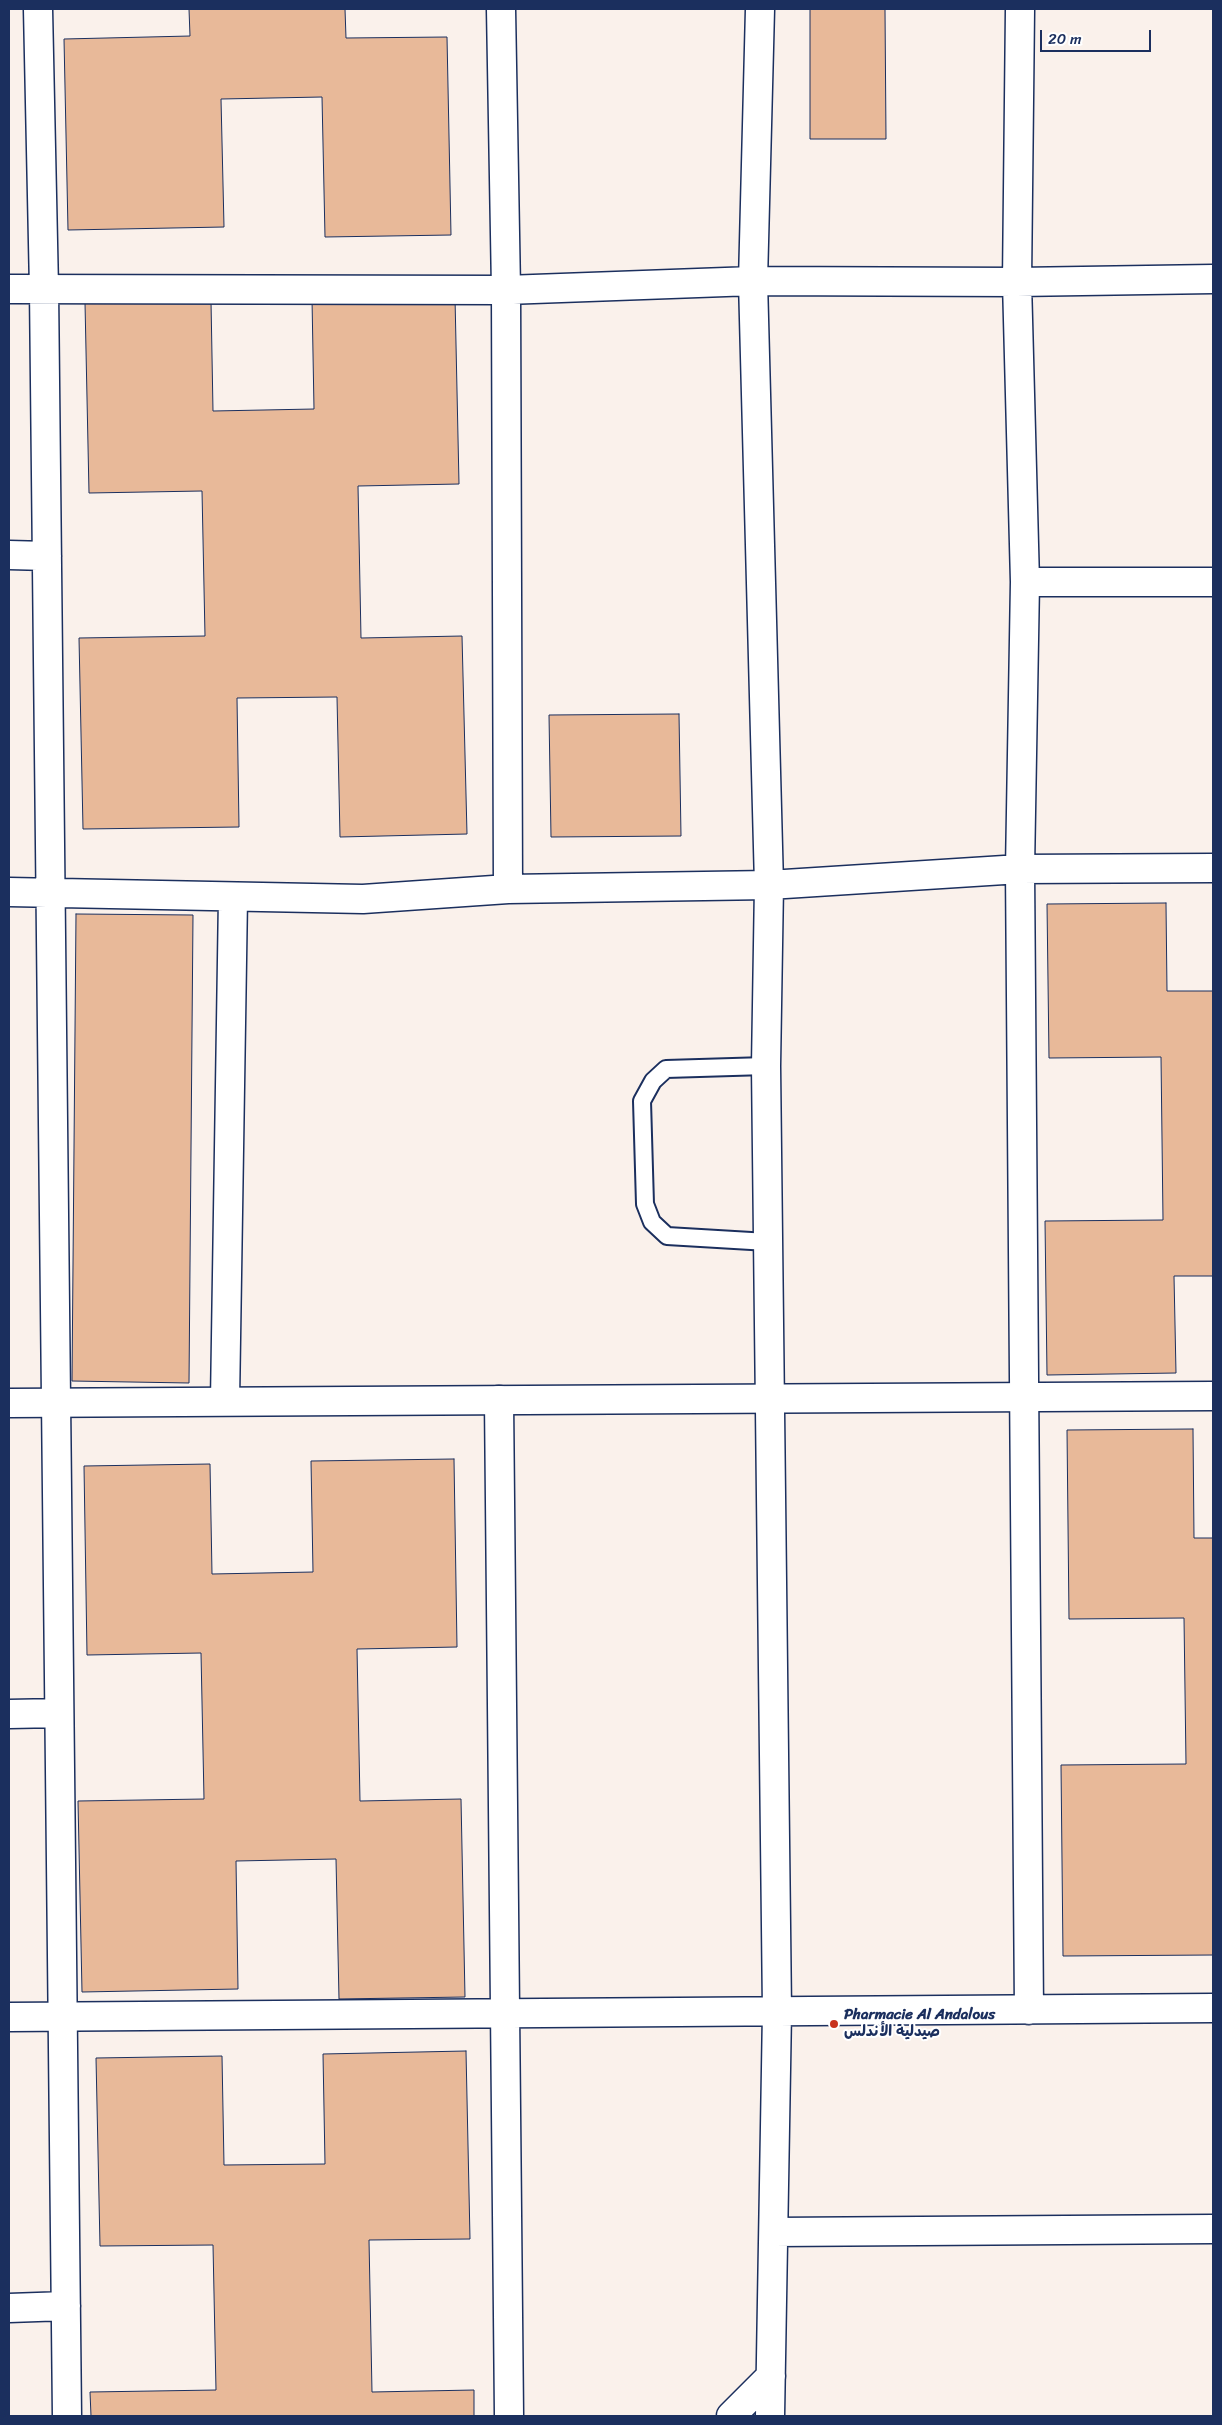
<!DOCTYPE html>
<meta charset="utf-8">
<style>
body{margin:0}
#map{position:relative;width:1222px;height:2425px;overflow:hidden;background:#faf1eb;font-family:Sriracha,sans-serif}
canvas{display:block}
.frame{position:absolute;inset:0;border:10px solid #1b2f5e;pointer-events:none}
.scale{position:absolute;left:1040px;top:30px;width:111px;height:22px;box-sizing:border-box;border:2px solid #1b2f5e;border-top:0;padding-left:6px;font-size:15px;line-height:18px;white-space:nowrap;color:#1b2f5e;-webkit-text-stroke:4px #fff;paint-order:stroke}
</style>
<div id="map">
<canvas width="1222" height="2425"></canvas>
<div class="frame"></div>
<div class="scale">20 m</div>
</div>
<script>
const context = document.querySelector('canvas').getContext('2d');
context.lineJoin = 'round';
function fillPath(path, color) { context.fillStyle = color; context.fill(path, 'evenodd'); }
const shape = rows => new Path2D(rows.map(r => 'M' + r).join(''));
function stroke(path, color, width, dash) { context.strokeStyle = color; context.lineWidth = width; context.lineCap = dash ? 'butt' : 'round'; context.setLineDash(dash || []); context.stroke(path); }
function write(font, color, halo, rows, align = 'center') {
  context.font = font + ' Sriracha,"Playpen Sans Arabic",sans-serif'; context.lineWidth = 4; context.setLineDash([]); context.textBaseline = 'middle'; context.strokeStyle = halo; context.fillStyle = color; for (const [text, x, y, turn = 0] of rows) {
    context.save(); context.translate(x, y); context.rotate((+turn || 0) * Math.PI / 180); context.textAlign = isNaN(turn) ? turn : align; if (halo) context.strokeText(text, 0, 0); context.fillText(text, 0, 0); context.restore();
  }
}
const building = shape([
 [189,9,345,9,346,38,447,37,451,235,325,237,322,97,221,99,224,227,68,230,64,39,190,36,189,9],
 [810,9,885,9,886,139,810,139,810,9],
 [455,297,459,484,358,486,361,638,462,636,467,834,340,837,337,697,237,698,239,827,83,829,79,638,205,636,202,491,89,493,85,303,211,301,213,411,314,409,312,299,455,297],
 [679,714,681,836,551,837,549,715,679,714],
 [1166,903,1167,991,1213,991,1213,1276,1174,1276,1176,1373,1047,1375,1045,1221,1163,1220,1161,1057,1049,1058,1047,904,1166,903],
 [76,914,193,915,189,1383,72,1381,76,914],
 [1193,1429,1194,1538,1213,1538,1213,1955,1063,1956,1061,1765,1186,1764,1184,1618,1069,1619,1067,1430,1193,1429],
 [454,1459,457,1647,357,1649,360,1801,461,1799,465,1997,339,1999,336,1859,236,1861,238,1989,82,1992,78,1801,204,1799,201,1653,87,1655,84,1466,210,1464,212,1574,313,1572,311,1461,454,1459],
 [466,2051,470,2239,369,2240,372,2392,474,2390,474,2416,91,2416,90,2392,216,2390,213,2245,100,2246,96,2058,222,2056,224,2165,325,2164,323,2054,466,2051]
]);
fillPath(building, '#e8b999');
stroke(building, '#1b2f5e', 1);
const service = shape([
 [766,1066,666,1069,653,1081,642,1101,645,1204,652,1222,667,1236,768,1242]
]);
const minor = shape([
 [38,9,44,289,67,2416],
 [501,9,506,290,508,889],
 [760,9,753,281,769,885,766,1066,777,2011,770,2416],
 [1020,9,1017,282,1025,582,1020,869,1029,2010],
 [9,289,506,290,753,281,1017,282,1213,279],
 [9,555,47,556],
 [1025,582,1213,582],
 [9,892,363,899,508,889,769,885,1020,869,1213,868],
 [499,1400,509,2416],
 [225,1401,233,897],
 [9,1714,59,1713],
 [9,2017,1213,2008],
 [774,2232,1213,2229],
 [9,2308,66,2306],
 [731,2416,771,2376]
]);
const tertiary = shape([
 [9,1403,1213,1396]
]);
stroke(service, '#1b2f5e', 20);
stroke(minor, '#1b2f5e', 31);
stroke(tertiary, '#1b2f5e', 31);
stroke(service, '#fff', 16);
stroke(minor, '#fff', 28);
stroke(tertiary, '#fff', 28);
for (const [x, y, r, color] of [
 [834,2024,5,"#c8321e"]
]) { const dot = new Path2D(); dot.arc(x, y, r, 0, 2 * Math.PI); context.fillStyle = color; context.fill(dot); stroke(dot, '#fff', 2); }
write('bold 15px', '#1b2f5e', '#fff', [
 ["Pharmacie Al Andalous",844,2015],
 ["صيدلية الأندلس",844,2032]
], 'left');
</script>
